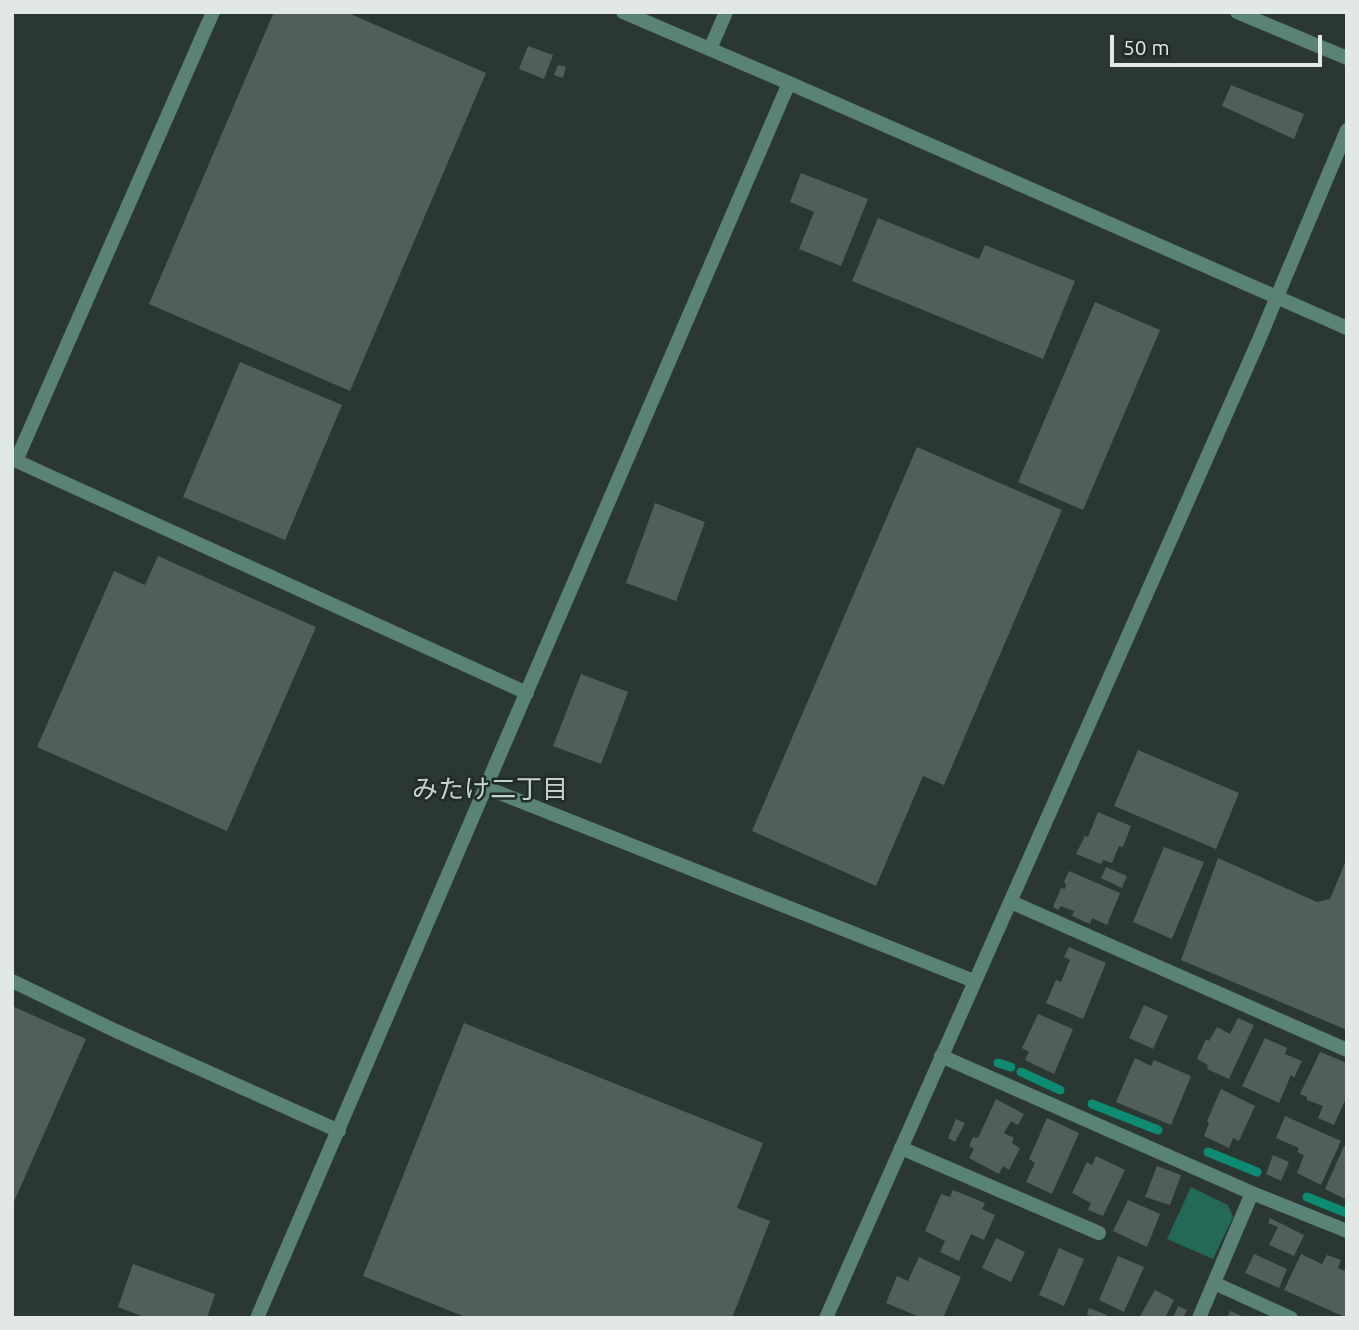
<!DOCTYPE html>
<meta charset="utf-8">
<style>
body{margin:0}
#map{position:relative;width:1359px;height:1330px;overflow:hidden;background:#2b3733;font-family:Ubuntu,sans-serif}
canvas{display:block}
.frame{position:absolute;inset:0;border:14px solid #e1e8e6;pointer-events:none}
.scale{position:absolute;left:1110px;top:35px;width:212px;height:32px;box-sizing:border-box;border:4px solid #e1e8e6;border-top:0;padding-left:9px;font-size:21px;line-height:24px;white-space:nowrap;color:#e1e8e6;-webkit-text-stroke:5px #212c29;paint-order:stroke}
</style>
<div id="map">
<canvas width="1359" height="1330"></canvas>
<div class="frame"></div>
<div class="scale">50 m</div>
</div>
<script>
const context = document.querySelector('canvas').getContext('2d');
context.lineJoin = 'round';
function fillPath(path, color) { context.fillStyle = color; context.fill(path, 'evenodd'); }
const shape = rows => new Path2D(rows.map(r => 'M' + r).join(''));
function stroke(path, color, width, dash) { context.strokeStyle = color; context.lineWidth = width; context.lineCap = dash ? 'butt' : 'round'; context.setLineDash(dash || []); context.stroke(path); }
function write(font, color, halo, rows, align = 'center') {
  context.font = font + ' Ubuntu,"Noto Sans JP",sans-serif'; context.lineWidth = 5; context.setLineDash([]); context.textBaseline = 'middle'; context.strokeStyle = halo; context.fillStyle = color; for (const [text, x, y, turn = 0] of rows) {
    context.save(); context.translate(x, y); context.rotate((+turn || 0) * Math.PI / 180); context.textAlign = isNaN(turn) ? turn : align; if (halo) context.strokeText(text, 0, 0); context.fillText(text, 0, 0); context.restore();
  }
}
fillPath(shape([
 [1191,1187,1228,1205,1233,1217,1213,1259,1167,1239]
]), '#246858');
stroke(shape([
 [998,1063,1011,1067],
 [1021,1072,1060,1090],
 [1092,1104,1158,1130],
 [1208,1152,1257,1172],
 [1307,1197,1347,1213]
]), '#0d8b73', 9);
fillPath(shape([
 [274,12,346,12,486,73,350,391,149,304],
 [528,46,553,55,544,79,519,69],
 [558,65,566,67,563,78,554,75],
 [1231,85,1304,114,1294,139,1222,106],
 [801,173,868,199,841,266,799,249,814,212,790,202],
 [878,218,979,259,985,245,1075,281,1043,359,852,281],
 [1095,302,1160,330,1083,510,1018,482],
 [240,362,342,405,285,540,183,497],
 [917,447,1062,510,944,785,923,776,876,886,752,831],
 [655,503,705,522,676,601,626,583],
 [158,556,316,627,227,831,37,747,114,571,145,585],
 [581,674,628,692,601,764,553,746],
 [1138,750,1239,793,1216,849,1114,806],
 [1098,812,1131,826,1123,847,1119,846,1112,863,1103,860,1101,864,1076,854,1085,836,1088,837],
 [1164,847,1204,862,1172,939,1133,922],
 [1218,858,1317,902,1330,899,1347,858,1347,1030,1181,960],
 [1106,867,1127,876,1122,888,1101,878],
 [1069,871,1120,893,1107,925,1092,918,1090,924,1072,916,1074,911,1061,906,1058,910,1053,907,1061,888,1065,889,1066,884,1064,882],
 [1069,947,1106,963,1083,1019,1046,1003,1056,980,1061,982,1070,960,1064,957],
 [1144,1005,1168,1016,1153,1049,1129,1038],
 [12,1006,86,1039,12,1206],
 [1038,1014,1073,1029,1054,1074,1025,1060,1029,1052,1022,1048],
 [1238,1018,1254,1025,1229,1079,1207,1069,1208,1065,1197,1059,1206,1039,1209,1041,1217,1027,1230,1034],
 [464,1023,763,1143,737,1208,770,1221,732,1318,468,1318,363,1276],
 [1265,1038,1287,1048,1285,1054,1302,1061,1294,1078,1291,1075,1279,1103,1242,1086],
 [1320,1052,1347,1063,1347,1096,1334,1125,1318,1118,1323,1106,1307,1100,1307,1097,1300,1094],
 [1135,1058,1151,1066,1154,1060,1191,1076,1171,1125,1116,1102],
 [1221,1089,1255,1106,1239,1141,1233,1138,1229,1148,1204,1136,1209,1123,1207,1121],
 [996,1099,1024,1114,1018,1125,1011,1121,1004,1133,1014,1138,1012,1143,1020,1148,1009,1170,1003,1166,999,1174,969,1158,974,1149,969,1146,973,1137,978,1138],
 [1285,1116,1341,1141,1321,1185,1297,1173,1304,1155,1297,1152,1299,1148,1276,1138],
 [1047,1118,1079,1133,1052,1194,1026,1182,1035,1163,1029,1159],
 [956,1119,965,1123,955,1142,948,1138],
 [1344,1146,1347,1147,1347,1200,1325,1189],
 [1273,1155,1289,1162,1281,1181,1266,1174],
 [1096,1156,1125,1170,1103,1216,1088,1210,1091,1203,1072,1193,1087,1162,1092,1165],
 [1157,1166,1181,1175,1170,1205,1145,1197],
 [953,1190,985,1203,982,1209,995,1215,984,1240,971,1234,959,1261,940,1252,945,1241,925,1231,941,1194,950,1197],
 [1128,1200,1160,1214,1147,1247,1113,1231],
 [1270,1218,1304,1235,1294,1256,1269,1245,1278,1227,1268,1223],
 [996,1238,1025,1252,1011,1282,982,1268],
 [1059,1248,1084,1259,1064,1306,1039,1295],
 [1254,1254,1287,1269,1279,1288,1245,1273],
 [1301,1254,1322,1264,1327,1255,1341,1260,1338,1268,1347,1272,1347,1318,1284,1290],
 [1118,1256,1144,1267,1124,1312,1099,1300],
 [919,1257,961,1277,943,1318,922,1318,886,1303,897,1276,908,1281],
 [133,1264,215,1294,207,1318,146,1318,118,1307],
 [1155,1290,1174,1300,1165,1318,1139,1318],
 [1178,1306,1187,1310,1183,1318,1173,1318],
 [1089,1308,1107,1315,1105,1318,1087,1315],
 [1230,1311,1247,1318,1227,1318]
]), '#515e5a');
stroke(shape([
 [1237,12,1347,58],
 [710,49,726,12],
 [12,459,527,693],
 [16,461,213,12],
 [1011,902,1347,1050],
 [12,981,116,1031,339,1131],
 [941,1056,1252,1193],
 [901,1148,1099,1233],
 [1214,1283,1291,1318],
 [1199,1318,1252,1193,1347,1231]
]), '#5a8276', 14);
stroke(shape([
 [623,12,789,83,1347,328],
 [487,788,974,981],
 [257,1318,789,83],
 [826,1318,1258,342,1347,130]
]), '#5a8276', 14);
write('26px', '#c4d2ce', '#212c29', [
 ["みたけ二丁目",490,789]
]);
</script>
